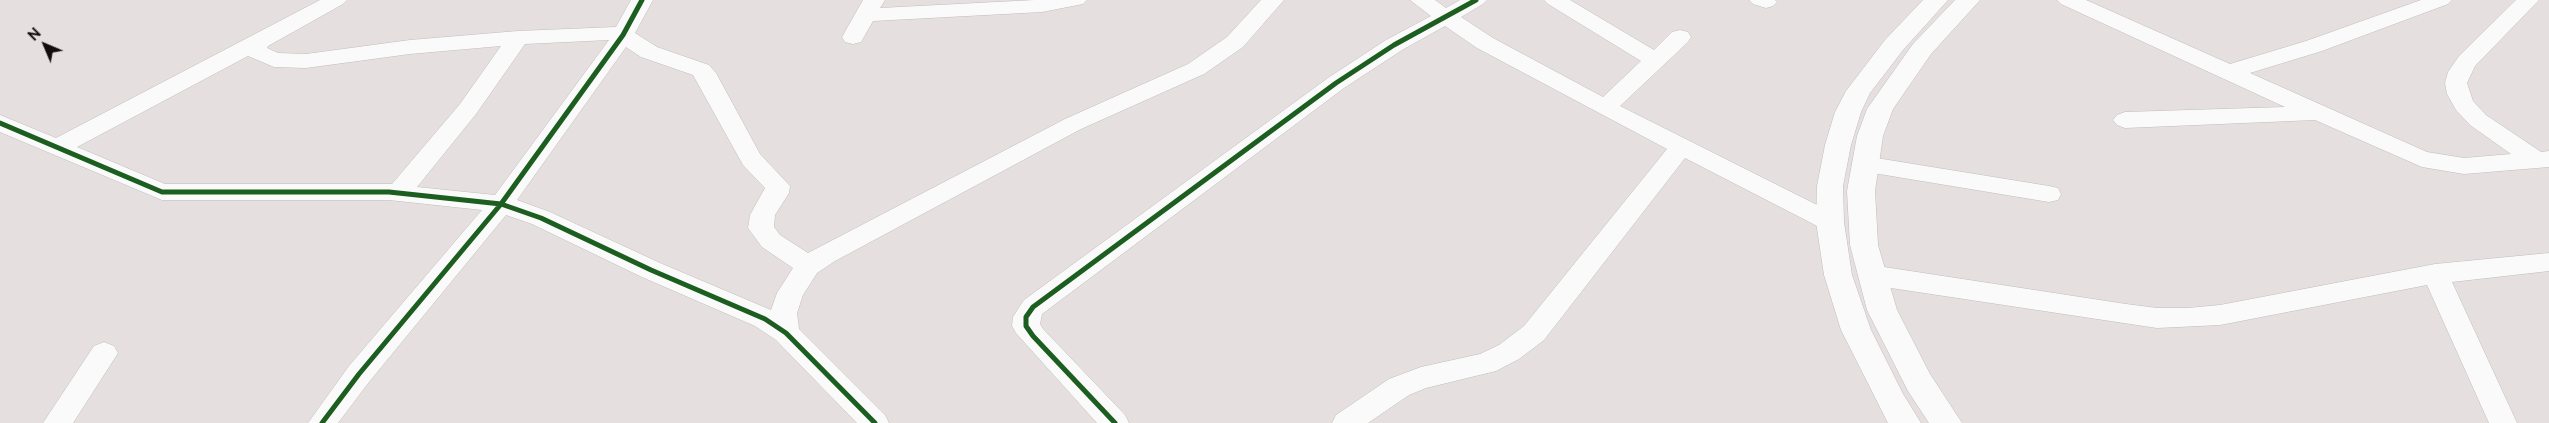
<!DOCTYPE html>
<style>
body{margin:0}
#map{position:relative;width:2549px;height:423px;overflow:hidden;background:#e5e0df;font-family:Raleway,sans-serif}
canvas{display:block}
.north{position:absolute;left:20px;top:20px;width:50px;height:50px;-webkit-text-stroke:4px #e8dedc;paint-order:stroke;rotate:315deg;font-size:14px;font-weight:700;line-height:20px;text-align:center;color:#110e0d}
.north::after{content:'';display:block;margin:auto;width:18px;height:22px;background:#110e0d;clip-path:polygon(50% 0,100% 100%,50% 72%,0 100%)}
</style>
<div id="map">
<canvas width="2549" height="423"></canvas>
<div class="north">N</div>
</div>
<script>
const context = document.querySelector('canvas').getContext('2d');
context.lineJoin = 'round';
const shape = rows => new Path2D(rows.map(r => 'M' + r).join(''));
function stroke(path, color, width, dash) { context.strokeStyle = color; context.lineWidth = width; context.lineCap = dash ? 'butt' : 'round'; context.setLineDash(dash || []); context.stroke(path); }
function fillPath(path, color) { context.fillStyle = color; context.fill(path, 'evenodd'); }
const minor = shape([
 [320,0,347,0,343,4,268,46,267,48,278,53,306,54,410,40,518,31,616,27,631,0,653,0,635,33,657,47,709,65,716,73,760,154,790,186,789,193,775,215,774,227,780,235,808,253,1065,119,1188,64,1227,37,1261,0,1284,0,1243,47,1204,74,1081,129,835,261,817,273,803,295,797,313,799,329,885,415,889,423,857,423,776,340,755,326,642,277,532,224,506,215,369,382,338,423,308,423,349,366,482,210,389,200,162,200,0,132,0,115,56,138,320,0],
 [609,40,495,195,417,187,476,114,525,44,609,40],
 [501,46,460,104,392,184,165,184,77,147,248,56,274,67,306,68,410,54,501,46],
 [626,47,641,57,693,75,743,165,765,188,750,215,748,228,762,247,793,268,777,293,771,310,660,263,550,212,517,200,626,47],
 [863,0,885,0,880,8,1035,0,1087,0,1083,4,1042,12,873,21,861,42,853,44,845,42,842,37,863,0],
 [1410,0,1435,0,1446,8,1460,0,1487,0,1483,4,1461,17,1493,38,1603,97,1641,61,1548,4,1544,0,1570,0,1654,50,1672,32,1680,30,1688,32,1691,37,1688,42,1620,106,1839,216,1843,222,1839,228,1830,231,1821,228,1685,158,1544,340,1519,359,1496,371,1426,388,1409,395,1368,423,1332,423,1336,415,1389,379,1421,367,1480,354,1499,345,1524,326,1667,149,1477,48,1445,26,1402,50,1344,88,1042,314,1040,324,1043,329,1125,415,1129,423,1097,423,1016,333,1012,326,1013,317,1024,300,1328,78,1386,40,1431,16,1410,0],
 [1749,0,1775,0,1777,2,1773,6,1766,8,1753,4,1749,0],
 [2057,0,2086,0,2230,64,2306,41,2421,0,2452,0,2448,4,2322,51,2250,73,2427,152,2464,158,2511,154,2470,125,2456,110,2447,94,2445,83,2448,72,2459,56,2516,0,2539,0,2475,66,2467,83,2473,101,2486,115,2541,152,2549,151,2549,167,2464,174,2422,167,2315,120,2125,128,2117,125,2113,120,2117,115,2125,112,2285,107,2061,4,2057,0],
 [1864,156,2049,186,2058,188,2061,194,2058,200,2049,202,1855,170,1852,164,1855,158,1864,156],
 [2549,253,2549,271,2452,282,2517,423,2489,423,2427,285,2220,325,2157,328,1871,285,1862,282,1858,275,1862,268,1871,265,2126,304,2157,308,2188,308,2220,305,2435,264,2549,253],
 [104,342,114,346,118,353,73,423,43,423,94,346,104,342]
]);
const primary = shape([
 [1923,0,1948,0,1903,50,1870,93,1861,112,1851,145,1843,186,1844,222,1852,275,1871,330,1903,394,1921,423,1888,423,1841,330,1824,275,1816,222,1817,186,1825,145,1835,112,1846,91,1885,40,1923,0],
 [1955,0,1980,0,1931,54,1893,109,1883,136,1875,191,1878,245,1897,310,1930,374,1962,423,1929,423,1908,391,1867,310,1850,245,1847,191,1857,136,1867,109,1913,44,1955,0]
]);
stroke(minor, '#c0bcbb', 1);
stroke(primary, '#c0bcbb', 1);
fillPath(minor, '#fbfafa');
fillPath(primary, '#fbfafa');
stroke(shape([
 [0,123,162,192,389,192,501,204,623,35,642,0],
 [322,423,359,374,501,204,541,218,651,270,765,319,786,333,875,423],
 [1115,423,1033,336,1026,326,1026,317,1033,307,1336,83,1394,45,1476,0]
]), '#1b5e20', 5);
</script>
